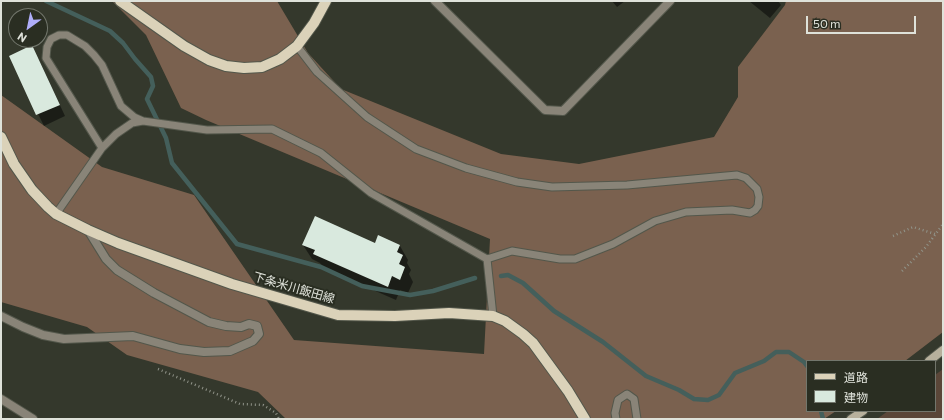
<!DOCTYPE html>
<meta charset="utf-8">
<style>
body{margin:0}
#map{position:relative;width:944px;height:420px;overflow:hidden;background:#34382c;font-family:Commissioner,"Noto Sans JP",sans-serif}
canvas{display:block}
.frame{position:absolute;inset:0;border:2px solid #dfe2da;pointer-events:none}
.legend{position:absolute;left:806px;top:360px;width:130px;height:52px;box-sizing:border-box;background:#2a2e22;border:1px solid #72766c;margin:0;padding:5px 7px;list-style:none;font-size:12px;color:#dfe2da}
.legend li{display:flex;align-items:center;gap:8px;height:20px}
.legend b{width:20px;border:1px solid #72766c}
.north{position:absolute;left:8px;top:8px;width:40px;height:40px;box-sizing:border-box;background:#2a2e22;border:1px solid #72766c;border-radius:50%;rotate:213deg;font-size:11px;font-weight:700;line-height:16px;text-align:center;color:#dfe2da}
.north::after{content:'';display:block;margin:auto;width:14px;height:18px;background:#afaefa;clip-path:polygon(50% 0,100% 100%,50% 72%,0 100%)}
.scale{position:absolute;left:806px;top:16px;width:110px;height:18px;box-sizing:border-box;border:2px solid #dfe2da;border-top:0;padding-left:5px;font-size:12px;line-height:14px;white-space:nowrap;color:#dfe2da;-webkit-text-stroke:3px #2a2e22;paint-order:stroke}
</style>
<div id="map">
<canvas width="944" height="420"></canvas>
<div class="frame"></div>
<ul class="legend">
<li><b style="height:5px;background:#dbd2b9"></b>道路</li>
<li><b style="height:11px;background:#d9e9de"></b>建物</li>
</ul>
<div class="north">N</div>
<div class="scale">50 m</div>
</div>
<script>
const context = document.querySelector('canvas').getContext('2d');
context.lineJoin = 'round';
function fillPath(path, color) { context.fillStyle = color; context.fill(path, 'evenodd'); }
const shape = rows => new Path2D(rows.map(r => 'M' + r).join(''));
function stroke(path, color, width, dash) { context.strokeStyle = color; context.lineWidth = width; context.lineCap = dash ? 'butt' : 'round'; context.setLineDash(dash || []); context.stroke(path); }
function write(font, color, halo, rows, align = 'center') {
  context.font = font + ' Commissioner,"Noto Sans JP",sans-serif'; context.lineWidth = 4; context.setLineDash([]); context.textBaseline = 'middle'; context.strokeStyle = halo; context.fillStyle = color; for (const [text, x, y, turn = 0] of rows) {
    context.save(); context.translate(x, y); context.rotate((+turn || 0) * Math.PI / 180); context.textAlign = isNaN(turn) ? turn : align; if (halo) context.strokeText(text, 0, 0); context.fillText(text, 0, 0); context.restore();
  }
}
fillPath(shape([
 [943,369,943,419,877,419,888,411,935,411,935,375]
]), '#5a4638');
fillPath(shape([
 [112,1,277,1,308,53,341,89,501,154,579,164,714,137,738,97,738,67,785,5,786,1,943,1,943,332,905,361,807,361,807,411,836,411,824,419,286,419,258,392,127,355,87,327,1,302,1,95,102,167,194,195,294,340,484,354,490,239,206,120,181,108,146,35]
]), '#7a614f');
fillPath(shape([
 [612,1,625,1,617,7],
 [749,1,778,1,781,5,770,18],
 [10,57,38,58,65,116,44,126],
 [378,237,400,246,408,260,407,263,411,270,409,274,413,282,408,293,400,290,396,300,323,268,320,263,312,259,303,245,375,244]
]), '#0007');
stroke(shape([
 [46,1,110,31,123,43,135,59,151,77,153,86,147,99,166,138,172,163,237,244,321,267,362,286,410,295,433,291,475,278],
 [501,276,508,275,523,283,554,311,603,342,646,376,679,390,694,399,708,400,719,395,735,373,764,361,776,352,789,352,804,362,807,366],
 [821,411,823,419]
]), '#445f5b', 4.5);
fillPath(shape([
 [32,45,60,105,36,115,9,56],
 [315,216,375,243,378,235,400,245,397,252,403,255,399,264,405,267,400,280,392,276,388,287,313,254,315,250,302,245]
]), '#d9e9de');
const service = shape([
 [297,46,317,72,367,117,416,149,466,168,517,182,552,187,627,185,737,175,746,178,757,189,759,197,758,206,755,210,750,213,732,210,686,212,655,221,613,244,575,259,560,259,512,251,487,259,493,316],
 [102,148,46,58,47,47,51,39,59,35,67,35,85,46,94,55,102,65,121,106,134,117,143,121],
 [56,214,102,148,116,134,132,123,143,121,207,130,272,129,321,153,371,193,487,259],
 [616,419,615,413,618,400,627,394,634,399,637,419]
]);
const minor = shape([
 [435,1,545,110,563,111,670,1],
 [1,316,23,327,43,335,64,339,133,336,180,349,204,352,230,351,253,341,259,334,257,326,249,324,241,327,226,326,209,322,154,293,117,270,106,259,88,230],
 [1,399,33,419]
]);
const secondary = shape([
 [929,361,943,350],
 [851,419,863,411]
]);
const primary = shape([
 [120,1,184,46,209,60,226,66,244,68,262,67,280,59,297,46,314,23,326,1],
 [1,137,14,164,32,190,48,207,56,214,88,230,118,243,232,284,338,315,395,316,449,313,493,316,505,321,523,334,533,343,568,391,585,419]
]);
stroke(service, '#53574b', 9);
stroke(minor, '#53574b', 10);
stroke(secondary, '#53574b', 10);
stroke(primary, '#53574b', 12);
stroke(shape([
 [893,236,913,227,935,234],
 [902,271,926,247,943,224],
 [158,369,240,404,263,405,276,413,279,419]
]), '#91948a', 2.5, [1, 3]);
stroke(service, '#898478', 7);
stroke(minor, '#898478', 8);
stroke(secondary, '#b7b09c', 8);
stroke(primary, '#dbd2b9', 10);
write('12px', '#dfe2da', '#2a2e22', [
 ["下条米川飯田線",294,288,16]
]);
</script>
